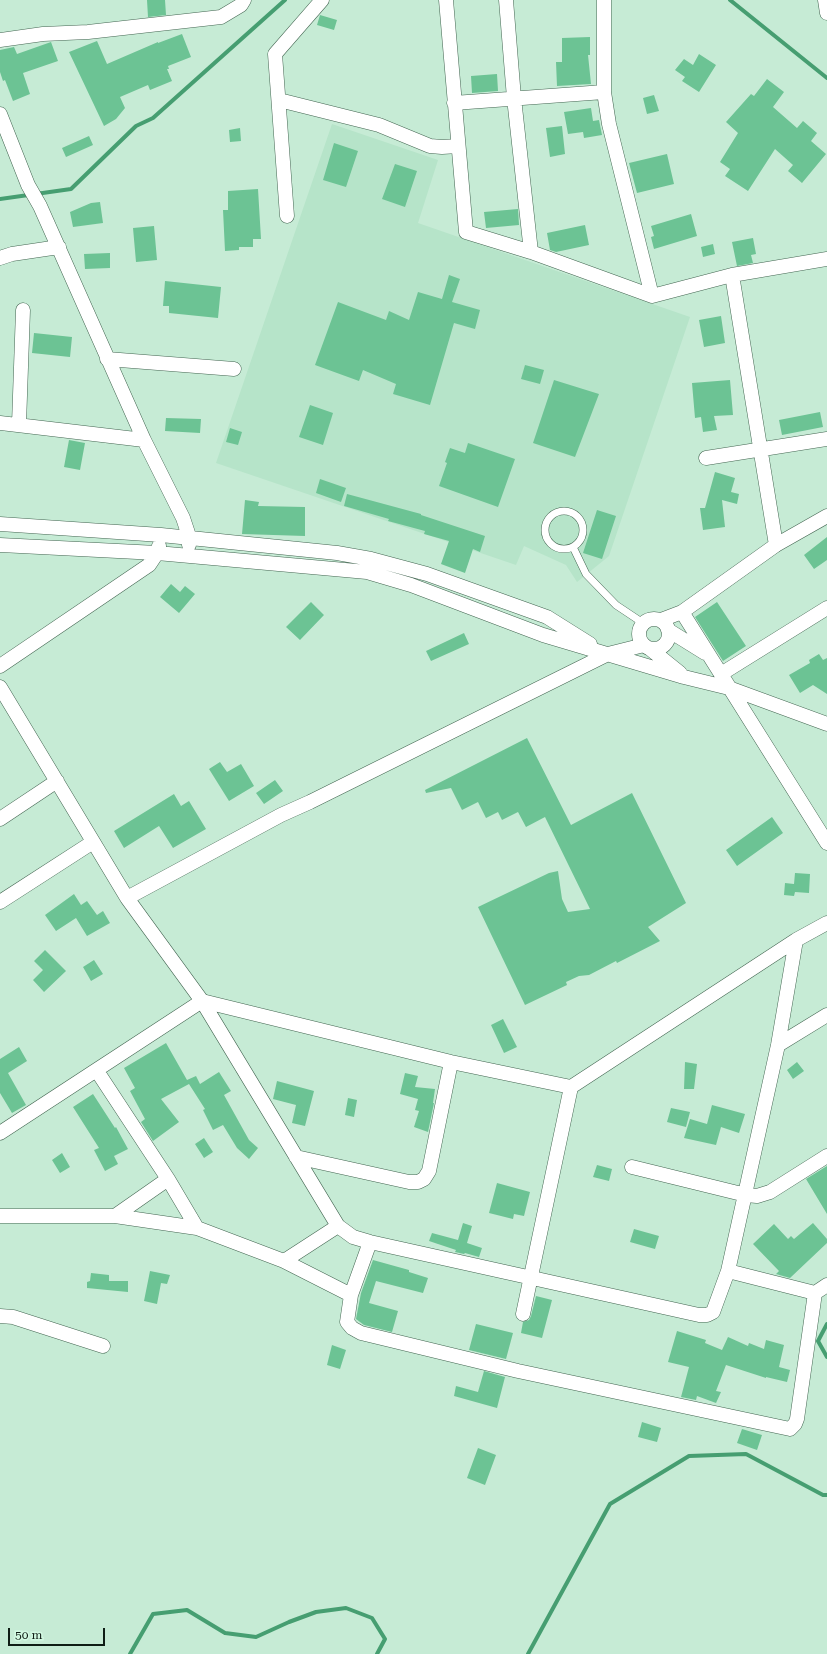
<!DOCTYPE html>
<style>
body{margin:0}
#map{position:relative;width:827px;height:1654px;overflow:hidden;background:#c6ebd5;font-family:"Roboto Serif",serif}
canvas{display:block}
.scale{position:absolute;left:8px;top:1628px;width:97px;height:18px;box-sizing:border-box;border:2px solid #0f1d15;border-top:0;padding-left:5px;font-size:12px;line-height:14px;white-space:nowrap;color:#0f1d15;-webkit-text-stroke:3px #d3f9e2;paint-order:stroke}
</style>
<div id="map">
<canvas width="827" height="1654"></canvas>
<div class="scale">50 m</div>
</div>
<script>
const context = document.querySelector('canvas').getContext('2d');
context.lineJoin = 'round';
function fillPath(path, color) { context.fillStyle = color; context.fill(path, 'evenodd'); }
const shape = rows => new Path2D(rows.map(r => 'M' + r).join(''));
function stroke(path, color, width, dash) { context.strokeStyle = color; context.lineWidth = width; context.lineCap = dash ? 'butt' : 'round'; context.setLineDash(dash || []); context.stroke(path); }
fillPath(shape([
 [332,124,438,160,418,223,690,317,609,556,577,582,566,565,524,546,516,565,216,463]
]), '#b6e4c9');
stroke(shape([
 [730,0,827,78],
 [0,199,71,189,136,126,153,118,285,0],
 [827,1324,818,1341,827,1357],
 [130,1654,153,1614,187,1610,225,1633,256,1637,289,1622,316,1612,346,1608,372,1618,385,1639,377,1654],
 [528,1654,610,1504,689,1456,746,1454,823,1495,827,1495]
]), '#469e71', 4);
fillPath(shape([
 [147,0,165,0,166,15,148,17],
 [320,15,337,20,334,30,317,25],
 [182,34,191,57,168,66,169,69,167,69,172,81,150,90,148,85,120,97,125,108,116,119,104,126,69,52,97,41,107,64,158,42,158,43],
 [590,37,590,55,588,55,591,84,557,86,556,62,562,62,562,38],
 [51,42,58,61,23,73,30,94,13,101,5,80,3,81,0,72,0,50,14,47,17,54],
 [699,54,716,65,699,92,682,81,685,77,675,70,684,59,693,65],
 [497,74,498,91,472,93,471,76],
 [767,79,784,92,773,107,797,128,803,121,817,133,811,141,826,154,802,183,788,171,793,165,775,149,748,191,725,176,730,169,720,162,738,133,726,122,751,94,754,96],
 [654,95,659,111,647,114,643,98],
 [591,108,593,121,599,120,602,135,584,138,583,132,568,134,564,112],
 [562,126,565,154,550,157,546,128],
 [240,128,241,141,230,142,229,130],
 [89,136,93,145,66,157,62,148],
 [334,143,358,151,346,187,323,180],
 [667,154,674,184,637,193,629,163],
 [395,164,417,171,405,207,382,199],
 [258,189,261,239,253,239,253,247,239,247,239,250,225,251,223,210,228,210,228,191],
 [100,202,103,223,73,227,70,212,91,203],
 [518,209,519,225,486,228,484,212],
 [691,214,697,236,654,249,651,237,654,236,651,226],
 [585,225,589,245,556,252,550,250,547,233],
 [154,226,157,260,136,262,133,228],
 [753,238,756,254,751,255,753,263,737,266,732,242],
 [713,244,715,254,703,257,701,247],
 [110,253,110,268,85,269,84,254],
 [449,275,460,279,452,302,480,310,475,329,454,323,430,405,393,394,396,384,363,370,359,381,315,365,338,302,386,320,389,311,409,320,418,292,442,299],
 [165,281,221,287,218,318,169,313,169,306,163,306],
 [721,316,725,343,704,347,699,320],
 [34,333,72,337,70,357,32,353],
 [525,365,544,370,540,384,521,379],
 [554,380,599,394,575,457,533,443],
 [730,380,733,415,714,416,717,430,703,432,701,417,695,418,692,383],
 [310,405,333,413,323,445,299,437],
 [820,412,823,427,782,435,779,420],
 [166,418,201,419,200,433,165,431],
 [230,428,242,432,238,445,226,442],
 [69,440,85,443,80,470,64,467],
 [468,443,515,459,498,507,439,486,447,463,445,462,450,448,465,453],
 [715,472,735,478,731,492,739,494,737,504,722,500,725,527,703,530,700,508,705,508],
 [320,479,346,488,341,502,316,493],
 [347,494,421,514,421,515,485,536,480,552,473,549,465,573,441,564,449,541,424,534,425,531,388,521,389,519,344,506],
 [245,500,259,502,258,506,305,507,305,536,242,534],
 [597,510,616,516,602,559,583,553],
 [827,537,827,560,814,569,804,555],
 [171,584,180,592,185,586,195,594,179,613,160,597],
 [311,602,324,615,300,640,286,627],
 [717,602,746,646,723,661,695,617],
 [464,633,469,644,431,661,426,651],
 [819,654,823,660,827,658,827,694,813,685,800,693,789,675,810,663,809,660],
 [527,738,571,825,632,793,686,903,648,927,660,941,617,963,616,961,589,975,579,976,566,982,567,985,525,1005,478,907,549,873,558,871,562,899,568,912,590,909,545,817,526,827,518,812,502,820,498,812,486,818,478,802,462,810,451,788,426,793,425,790],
 [220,762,227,772,241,764,254,786,229,801,209,769],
 [275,780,283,791,264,804,256,793],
 [174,794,181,806,189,801,206,829,173,848,159,826,124,848,114,831],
 [772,817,783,833,737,866,726,850],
 [795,873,810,874,809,893,795,892,794,896,784,895,785,883,794,884],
 [74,894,81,905,87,901,97,915,103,911,110,923,87,936,76,918,56,931,45,915],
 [45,950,66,971,44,992,33,980,43,970,34,961],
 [94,960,103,974,91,981,83,967],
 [503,1019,517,1047,504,1053,491,1025],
 [166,1043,187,1080,196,1076,200,1084,219,1072,231,1091,224,1095,249,1140,258,1148,249,1159,237,1148,223,1125,213,1130,203,1110,205,1109,189,1084,161,1099,179,1122,153,1141,141,1122,145,1119,130,1091,135,1088,124,1068],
 [19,1047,27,1061,8,1073,26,1105,12,1113,0,1093,0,1059],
 [685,1062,697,1064,694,1089,684,1089],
 [797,1062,804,1071,793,1079,787,1070],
 [405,1073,418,1076,415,1087,435,1089,433,1103,434,1103,428,1132,414,1127,419,1111,415,1110,418,1099,400,1094],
 [277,1081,314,1091,305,1126,292,1123,296,1105,273,1099],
 [93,1094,115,1128,116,1127,128,1149,114,1156,118,1164,105,1171,94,1150,99,1148,73,1107],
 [348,1098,357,1100,354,1117,345,1115],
 [712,1105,745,1114,739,1133,721,1127,716,1145,684,1138,690,1119,707,1124],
 [671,1108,690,1112,686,1127,667,1122],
 [204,1138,213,1152,204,1158,195,1144],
 [62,1153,70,1167,60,1173,52,1160],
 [597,1165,612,1169,609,1181,593,1177],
 [827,1166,827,1214,806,1179],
 [497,1183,530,1192,524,1216,514,1214,513,1219,489,1213],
 [463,1223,472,1226,467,1243,482,1248,479,1257,465,1253,464,1254,455,1252,456,1250,429,1241,432,1233,458,1240],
 [813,1223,827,1239,827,1243,790,1278,776,1274,779,1271,753,1244,774,1224,788,1239,791,1236,794,1239],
 [634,1229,659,1236,655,1249,630,1242],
 [373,1260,409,1270,409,1272,428,1278,423,1293,376,1281,369,1303,398,1311,392,1332,364,1325,356,1319,361,1293],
 [150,1271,170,1275,167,1284,161,1283,157,1304,144,1301],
 [91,1273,109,1275,109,1281,128,1281,128,1292,87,1288,87,1282,90,1281],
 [536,1296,552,1300,542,1338,521,1333,523,1322,529,1320,531,1316],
 [476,1324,513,1333,506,1359,469,1350],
 [677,1331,706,1340,705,1343,722,1350,728,1337,748,1346,749,1343,764,1349,766,1340,784,1345,779,1367,790,1370,787,1382,766,1377,766,1378,726,1365,716,1391,721,1392,716,1403,697,1396,696,1400,681,1397,689,1367,668,1362],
 [332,1345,346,1350,340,1369,327,1365],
 [484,1371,505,1377,497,1408,454,1396,456,1386,478,1392],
 [642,1422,661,1428,657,1442,638,1437],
 [742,1429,762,1435,757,1450,737,1443],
 [478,1448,496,1455,485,1485,467,1478]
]), '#6cc394');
const lane = shape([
 '545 530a19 19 0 1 1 38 0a19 19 0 1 1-38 0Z',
 [573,547,586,574,616,605,643,623]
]);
const street = shape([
 [446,0,466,232,531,252,652,296],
 [506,0,514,98,531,252],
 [604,0,604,92,609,124,652,296,732,275,827,259],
 [825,0,827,13],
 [0,40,43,34,88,32,221,17,241,5,244,0],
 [279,100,379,125,430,146,442,147,458,146],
 [454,103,604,92],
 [0,114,28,185,40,206,144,440,183,518,188,533,189,545],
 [287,216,275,54,322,0],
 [0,258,12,254,59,247],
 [732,275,776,545],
 [107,359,234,369],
 [0,423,144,440],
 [19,424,23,310],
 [706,458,827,439],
 [0,524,161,535,337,553,371,559,427,574,547,617,590,644],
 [0,545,157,553,367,572,411,585,543,635,684,677,729,688,827,724],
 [682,612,827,843],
 '639 634a15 15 0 1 1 30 0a15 15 0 1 1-30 0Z',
 [661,620,682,612,776,545,827,516],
 [668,630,705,653],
 [649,648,680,673],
 [0,666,149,565,157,553,159,546],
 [721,674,827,608],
 [0,687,127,898,202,1001,451,1062,571,1087,796,940,827,923],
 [0,819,57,781],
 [127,898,281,815,310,802,608,654,644,645],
 [0,902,93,842],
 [778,1045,827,1015],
 [97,1071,168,1179,197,1228],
 [0,1133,202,1001,338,1226,353,1237,370,1242,699,1315,707,1315,713,1312,728,1271,778,1045,796,940],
 [296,1157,409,1182,418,1182,424,1179,429,1171,451,1062],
 [632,1167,746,1195,757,1196,770,1192,827,1156],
 [0,1216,115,1216,197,1228,284,1261,351,1295,370,1242],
 [115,1216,168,1179],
 [284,1261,338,1226],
 [815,1293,827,1285],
 [351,1295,347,1322,352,1328,361,1333,518,1371,790,1429,795,1424,797,1419,815,1293,728,1271],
 [523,1314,571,1087],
 [0,1316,13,1317,103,1346]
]);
stroke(lane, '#446652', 8);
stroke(street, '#446652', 15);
stroke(lane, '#fff', 7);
stroke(street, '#fff', 14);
</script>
